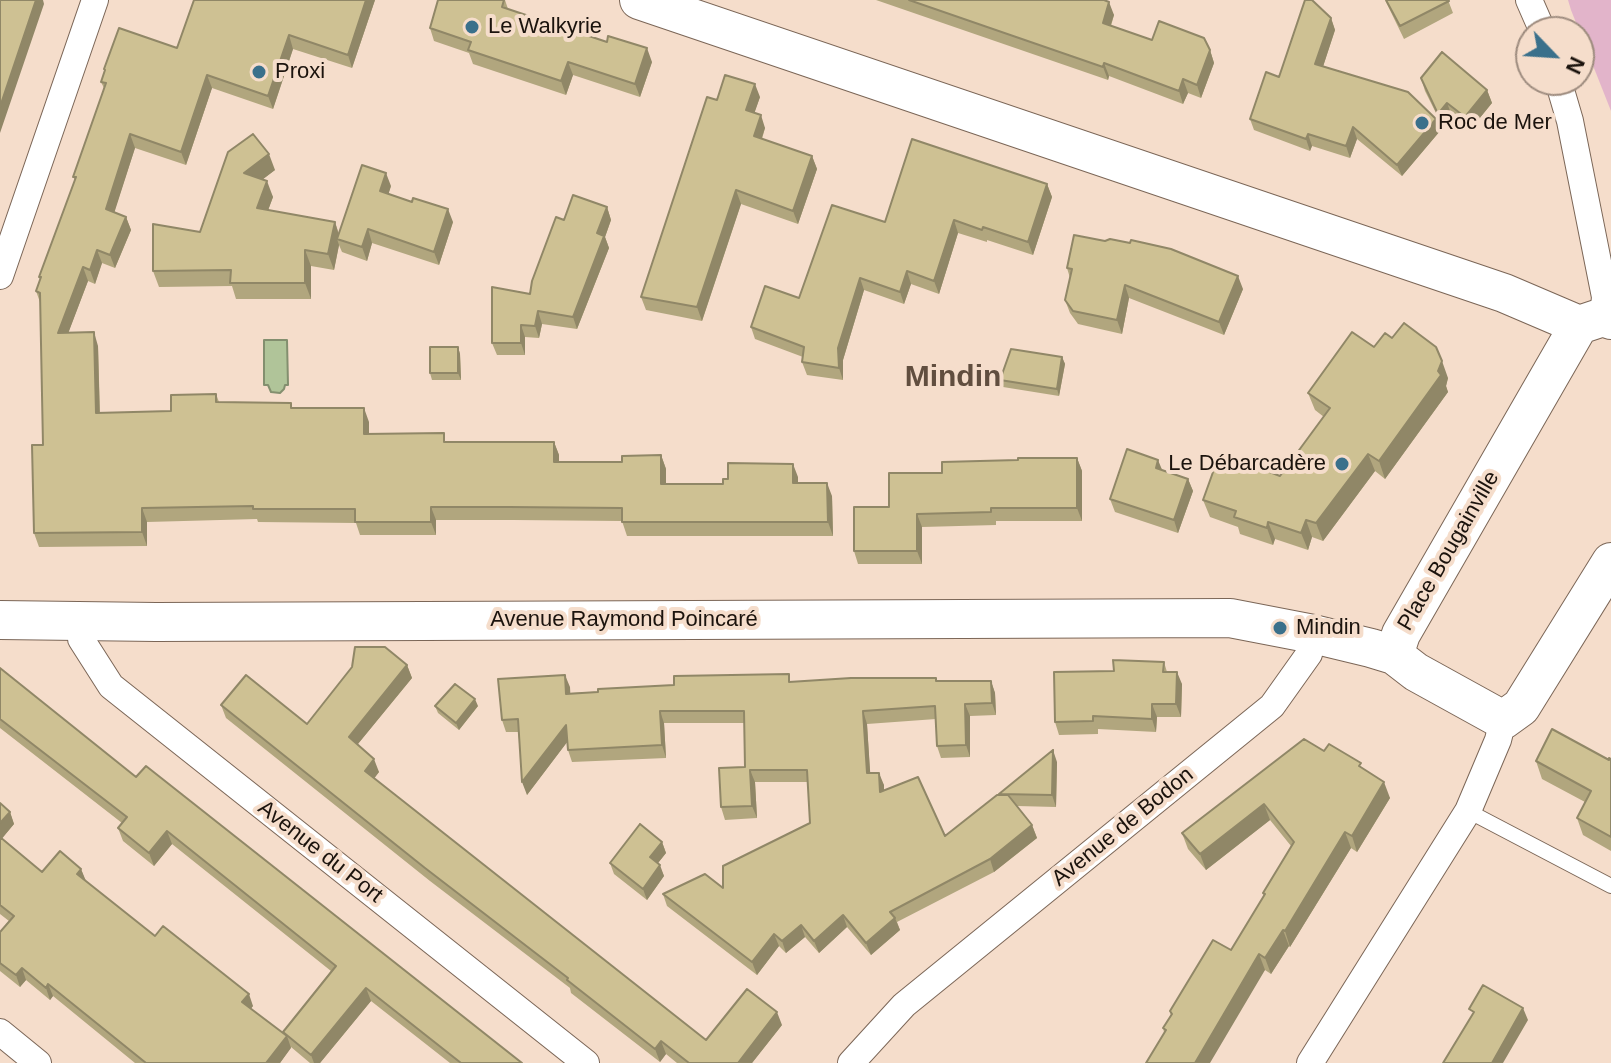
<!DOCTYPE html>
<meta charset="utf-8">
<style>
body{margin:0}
#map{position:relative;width:1611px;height:1063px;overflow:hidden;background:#f5ddcb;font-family:Arial,sans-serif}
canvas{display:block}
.north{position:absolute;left:1515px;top:16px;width:80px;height:80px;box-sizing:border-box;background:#f5ddcb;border:2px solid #9e8c7f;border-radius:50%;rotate:115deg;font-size:22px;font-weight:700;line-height:32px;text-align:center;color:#1b130d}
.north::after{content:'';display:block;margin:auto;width:28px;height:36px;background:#3a708b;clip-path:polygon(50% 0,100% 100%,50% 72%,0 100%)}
</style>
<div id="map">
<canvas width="1611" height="1063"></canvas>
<div class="north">N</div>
</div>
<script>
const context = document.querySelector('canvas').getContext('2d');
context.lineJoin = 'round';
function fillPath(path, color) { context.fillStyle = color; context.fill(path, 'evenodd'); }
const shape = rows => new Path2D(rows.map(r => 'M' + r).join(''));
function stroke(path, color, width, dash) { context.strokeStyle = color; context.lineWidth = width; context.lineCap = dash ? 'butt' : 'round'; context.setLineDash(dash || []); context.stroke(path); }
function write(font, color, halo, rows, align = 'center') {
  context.font = font + ' Arial,sans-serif'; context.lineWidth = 8; context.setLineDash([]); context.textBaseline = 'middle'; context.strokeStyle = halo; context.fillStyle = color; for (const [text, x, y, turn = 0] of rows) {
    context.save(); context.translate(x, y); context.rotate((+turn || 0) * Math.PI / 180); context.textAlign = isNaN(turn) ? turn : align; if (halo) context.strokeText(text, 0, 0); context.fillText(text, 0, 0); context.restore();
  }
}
fillPath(shape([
 [1568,0,1611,0,1611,111,1571,10]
]), '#e2b4ca');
const water = shape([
 [264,340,287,340,288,385,285,385,284,389,280,393,271,392,268,385,264,385,264,340]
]);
fillPath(water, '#b0c499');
stroke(water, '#838f6f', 2);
const lane = shape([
 [1468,811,1611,886]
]);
const street = shape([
 [1529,0,1543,32],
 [1558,80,1570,121,1605,297,1603,317],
 [0,276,95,0],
 [81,622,81,639,111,686,586,1063],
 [0,1032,38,1063],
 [851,1063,904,1005,1272,706,1309,654,1313,634],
 [1310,1063,1468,811,1498,740,1503,720]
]);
const secondary = shape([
 [639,0,1504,293,1579,325],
 [0,620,156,622,1230,618,1313,634,1371,648,1394,655,1416,672,1503,720,1521,707,1611,562],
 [1394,655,1401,634,1579,325,1603,317,1611,320]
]);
stroke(lane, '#7b6657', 16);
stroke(street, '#7b6657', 28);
stroke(secondary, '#7b6657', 40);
stroke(lane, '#fff', 14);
stroke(street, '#fff', 26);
stroke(secondary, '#fff', 38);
fillPath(shape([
 [375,0,352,68,293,49,273,109,212,88,186,165,135,148,114,212,126,217,131,230,115,268,102,263,95,284,88,281,68,333,98,346,100,413,171,411,216,394,219,402,293,408,369,422,369,434,447,442,554,442,559,455,559,462,622,462,661,455,666,469,666,484,723,484,798,477,798,483,832,496,833,536,627,536,622,521,514,520,436,520,436,535,360,535,356,523,258,522,257,519,147,522,147,546,39,547,34,533,43,445,41,305,36,291,40,280,39,277,75,180,73,177,104,88,101,82,105,72,104,69,177,48],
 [505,0,508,9,652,62,640,97,573,75,566,95,473,64,469,53,434,41,430,28],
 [876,0,1104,0,1114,15,1111,26,1152,40,1210,50,1214,63,1201,98,1188,93,1183,104,1109,76,1108,80],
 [1385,0,1448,0,1453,13,1404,39],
 [1331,18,1335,30,1323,66,1436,119,1440,131,1402,176,1357,139,1350,158,1312,146,1310,151,1254,130,1250,119,1279,77],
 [1421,78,1487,90,1492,103,1470,130,1452,116,1443,127,1425,91],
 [760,97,754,113,765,128,762,139,812,156,817,169,798,224,741,204,702,321,646,310,641,297,717,100],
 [228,152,275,170,263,179,273,197,268,210,335,222,339,234,391,186,388,194,453,222,439,265,372,243,367,261,342,252,339,245,334,270,311,266,311,299,236,299,232,286,159,287,153,271,200,232],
 [1047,184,1052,197,1033,255,987,240,987,242,958,233,939,294,911,284,904,304,864,290,843,360,843,380,807,375,802,362,803,357,755,339,751,327,799,298,885,222],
 [607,207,611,220,605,237,609,248,577,329,542,324,539,338,525,337,525,355,497,355,492,343,530,294,564,220],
 [1067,268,1243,289,1224,335,1129,298,1122,334,1078,324,1070,313,1065,300,1070,278],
 [458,347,460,354,461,380,432,380,430,373],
 [1374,347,1448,378,1446,386,1448,392,1385,479,1375,471,1323,541,1312,537,1308,550,1275,539,1273,545,1240,534,1238,527,1210,517,1203,500,1249,471,1280,476,1324,417,1315,410,1308,393],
 [1062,357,1065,364,1059,396,1003,387,1000,380],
 [1077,458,1082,471,1082,521,996,521,996,525,922,527,922,564,858,564,854,551,889,507,942,473],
 [1188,479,1193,491,1178,533,1115,512,1110,499],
 [1164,662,1167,672,1182,684,1181,717,1157,717,1156,732,1098,729,1098,734,1059,735,1055,722,1114,671],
 [407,665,412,678,357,745,379,772,374,778,706,1040,782,1025,752,1063,677,1063,666,1054,660,1062,571,993,570,988,430,881,226,718,221,705,307,724],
 [0,668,136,777,522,1063,450,1063,371,1001,320,1063,310,1063,291,1047,280,1063,135,1063,53,996,50,1000,26,980,20,987,0,971,0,932,9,921,0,914,0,803,10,812,14,824,2,838,42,872,81,869,85,880,155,936,253,1006,250,1009,283,1034,283,1032,331,971,172,844,154,866,123,841,118,828,122,823,0,728],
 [991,681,995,693,996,715,970,716,970,757,941,758,937,746,936,719,867,724,870,773,884,785,884,791,945,836,999,795,1057,762,1056,807,1017,806,1032,825,1037,838,994,872,897,922,900,930,871,955,847,927,819,953,805,937,786,953,779,946,757,975,667,906,663,894,723,888,810,823,808,782,755,782,757,818,725,820,721,807,745,767,745,723,664,723,666,758,572,762,568,750,567,742,527,795,518,732,506,732,502,720,570,687,570,693,792,682],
 [435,706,478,706,459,730,438,713],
 [1324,751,1363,769,1390,798,1357,852,1351,848,1290,947,1289,946,1271,974,1265,970,1164,1032,1163,1028,1171,1016,1170,1011,1231,950,1264,896,1263,893,1291,846,1270,820,1206,870,1188,849,1182,833],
 [1611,759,1611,851,1583,835,1577,818,1585,802,1542,779,1536,761],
 [662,842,666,853,658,863,664,876,647,900,614,874,610,863]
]), '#b1a67e');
fillPath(shape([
 [36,0,43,0,44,4,0,133,0,107],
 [366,0,375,0,352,68,348,55],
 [1109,2,1114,15,1107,36,1103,23],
 [1331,18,1335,30,1320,76,1315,64],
 [289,35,293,49,273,109,268,96],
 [647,48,652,62,640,97,635,84],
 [1210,50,1214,63,1201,98,1197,85],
 [568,62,573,75,566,95,561,81],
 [1104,63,1109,76,1108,80,1103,67],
 [207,75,212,88,186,165,181,152],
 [1183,79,1188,93,1183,104,1179,91],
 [755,84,760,97,751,123,746,110],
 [1487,90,1492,103,1470,130,1465,117],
 [1447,103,1452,116,1443,127,1438,114],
 [761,115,765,128,758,149,754,136],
 [1436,119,1440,131,1402,176,1397,165],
 [1353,127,1357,139,1350,158,1346,146],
 [130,134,135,148,111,223,106,209],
 [1308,134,1312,146,1310,151,1306,139],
 [269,154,275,170,250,189,244,173],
 [812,156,817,169,798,224,793,211],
 [386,173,391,186,385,205,380,191],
 [267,181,273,197,263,224,257,208],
 [1047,184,1052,197,1033,255,1028,242],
 [736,190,741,204,702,321,697,307],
 [607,207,611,220,605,237,609,248,577,329,573,317,597,233],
 [448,209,453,222,439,265,434,252],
 [126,217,131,230,115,268,110,255],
 [954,220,958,233,939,294,934,281],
 [335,222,340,239,337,239,339,245,334,270,328,254],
 [368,229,372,243,367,261,362,247],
 [97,250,102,263,95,284,90,270],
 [305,250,311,266,311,299,305,283],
 [83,267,88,281,63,347,58,333],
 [907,271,911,284,904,304,900,292],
 [1238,276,1243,289,1224,335,1219,322],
 [860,278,864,290,843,360,843,380,839,368,838,348],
 [1125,285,1129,298,1122,334,1117,320],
 [538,311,542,324,539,338,535,326],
 [521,325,525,337,525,355,521,343],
 [94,332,98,346,100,426,96,413],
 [458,347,460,354,461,380,458,373],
 [1062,357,1065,364,1059,396,1057,389],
 [1442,361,1448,378,1446,386,1448,392,1385,479,1379,461,1438,371],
 [364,408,369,422,369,448,364,434],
 [554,442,559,455,559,475,554,462],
 [1368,454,1375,471,1323,541,1316,523],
 [661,455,666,469,666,498,661,484],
 [1077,458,1082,471,1082,521,1077,508],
 [1158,460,1163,472,1156,468],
 [793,464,798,477,798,497,793,483],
 [1188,479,1193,491,1178,533,1174,520],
 [827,483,832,496,833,536,828,522],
 [431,507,436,520,436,535,431,522],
 [142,508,147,522,147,546,142,532],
 [917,514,922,527,922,564,917,551],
 [1306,520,1312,537,1308,550,1301,533],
 [1268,522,1275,539,1273,545,1267,528],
 [407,665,412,678,353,750,349,737],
 [1177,672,1182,684,1181,717,1176,704],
 [565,675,570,687,571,706,566,694],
 [991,681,995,693,996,715,992,703],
 [475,699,478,706,459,730,456,723],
 [965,704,970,716,970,757,966,745],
 [1152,704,1157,717,1156,732,1152,719],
 [660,711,664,723,666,758,662,745],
 [863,711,867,724,871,785,867,773],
 [566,725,571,737,527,795,522,782],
 [1053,750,1057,762,1056,807,1052,795],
 [374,759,379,772,370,784,365,771],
 [750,770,755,782,757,818,752,806],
 [879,773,884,785,884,804,880,792],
 [1384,782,1390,798,1357,852,1352,836],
 [1264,804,1270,820,1206,870,1200,854],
 [10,812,14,824,0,841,0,823],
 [1032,825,1037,838,994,872,990,859],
 [167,831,172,844,154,866,149,853],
 [1345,832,1351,848,1290,947,1285,931],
 [662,842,666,853,654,868,650,857],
 [660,865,664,876,647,900,643,889],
 [81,869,86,881,77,874],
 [843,915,847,927,819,953,814,941],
 [895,918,900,930,871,955,866,943],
 [801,925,805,937,786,953,782,941],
 [1283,930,1289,946,1271,974,1265,958],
 [774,934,779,946,757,975,752,962],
 [1259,954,1265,970,1210,1063,1195,1063],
 [22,968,26,980,20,987,16,975],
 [48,984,53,996,50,1000,46,988],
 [366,988,371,1001,320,1063,314,1063,311,1055],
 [249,994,253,1006,246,1015,242,1002],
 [1523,1008,1528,1020,1503,1063,1492,1063],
 [777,1012,782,1025,752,1063,738,1063],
 [287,1036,291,1048,280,1063,266,1063],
 [661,1041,666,1054,660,1062,655,1049]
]), '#908767');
const building = shape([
 [0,0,36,0,0,107,0,0],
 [194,0,366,0,348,55,289,35,268,96,207,75,181,152,130,134,106,209,126,217,110,255,97,250,90,270,83,267,58,333,94,332,96,413,171,411,171,395,216,394,216,402,291,403,291,408,364,408,364,434,444,433,444,442,554,442,554,462,622,462,622,456,661,455,661,484,723,484,723,479,728,479,728,463,793,464,793,483,827,483,828,522,622,522,622,508,509,507,431,507,431,522,355,522,355,509,253,509,253,506,142,508,142,532,34,533,32,445,43,445,40,293,36,291,41,277,39,277,76,177,73,177,106,83,101,82,105,70,104,69,119,28,177,48,194,0],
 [438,0,504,0,502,7,607,42,608,36,647,48,635,84,568,62,561,81,468,50,471,42,430,28,438,0],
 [909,0,1104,0,1109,2,1103,23,1152,40,1159,21,1204,38,1210,50,1197,85,1183,79,1179,91,1104,63,1103,67,909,0],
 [1305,0,1312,0,1331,18,1315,64,1408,92,1436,119,1397,165,1353,127,1346,146,1308,134,1306,139,1250,119,1266,72,1279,77,1305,0],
 [1386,0,1448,0,1449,1,1400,26,1386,0],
 [1442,52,1487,90,1465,117,1447,103,1438,114,1421,78,1442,52],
 [725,75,755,84,746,110,761,115,754,136,812,156,793,211,736,190,697,307,641,297,707,97,717,100,725,75],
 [253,134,269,154,244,173,267,181,257,208,335,222,328,254,305,250,305,283,230,283,231,270,153,271,153,224,200,232,228,152,253,134],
 [912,139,1047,184,1028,242,983,227,982,230,954,220,934,281,907,271,900,292,860,278,838,348,839,368,802,362,804,347,751,327,765,286,799,298,832,205,885,222,912,139],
 [362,165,386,173,380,191,412,202,413,198,448,209,434,252,368,229,362,247,337,239,362,165],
 [573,195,607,207,597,233,604,236,573,317,538,311,535,326,521,325,521,343,492,343,492,287,530,294,532,281,556,217,564,220,573,195],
 [1074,235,1105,241,1110,239,1130,243,1131,240,1171,249,1238,276,1219,322,1125,285,1117,320,1073,311,1065,300,1072,269,1067,268,1074,235],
 [1404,323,1436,347,1442,361,1438,371,1441,375,1379,461,1368,454,1316,523,1306,520,1301,533,1268,522,1267,528,1234,517,1236,511,1203,500,1217,461,1249,471,1251,465,1280,476,1330,408,1308,393,1352,332,1374,347,1385,333,1392,338,1404,323],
 [430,347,458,347,458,373,430,373,430,347],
 [1011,349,1062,357,1057,389,1000,380,1011,349],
 [1127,449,1158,460,1156,468,1188,479,1174,520,1110,499,1127,449],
 [1018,458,1077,458,1077,508,991,508,991,512,917,514,917,551,854,551,854,507,889,507,889,473,942,473,942,462,1018,460,1018,458],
 [355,647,385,647,407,665,349,737,374,759,365,771,706,1040,747,989,777,1012,738,1063,689,1063,661,1041,655,1049,567,980,568,978,425,868,221,705,246,675,307,724,352,667,355,647],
 [1113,660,1164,662,1163,672,1177,672,1176,704,1152,704,1152,719,1093,716,1093,721,1055,722,1054,672,1114,671,1113,660],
 [0,668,136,777,146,766,522,1063,461,1063,366,988,311,1055,283,1032,336,966,167,831,149,853,118,828,127,817,0,719,0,668],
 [789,674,789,682,851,678,936,678,936,681,991,681,992,703,965,704,966,745,937,746,935,706,863,711,867,773,879,773,880,792,918,777,945,836,997,795,1008,795,1032,825,990,859,890,912,895,918,866,943,843,915,814,941,801,925,782,941,774,934,752,962,663,894,705,874,723,888,723,866,810,823,807,770,750,770,752,806,721,807,719,768,745,767,744,711,660,711,662,745,568,750,566,725,522,782,518,719,502,720,498,679,565,675,566,694,598,692,598,689,674,685,674,676,789,674],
 [455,684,475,699,456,723,435,706,455,684],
 [1552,729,1609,760,1609,758,1611,759,1611,837,1577,818,1591,791,1536,761,1552,729],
 [1304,739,1324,751,1329,744,1361,763,1359,766,1384,782,1352,836,1345,832,1285,931,1283,930,1265,958,1259,954,1195,1063,1146,1063,1166,1030,1163,1028,1172,1014,1170,1011,1213,940,1231,950,1265,894,1263,893,1294,842,1264,804,1200,854,1182,833,1304,739],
 [1053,750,1052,795,999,794,1053,750],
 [0,803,10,812,0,823,0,803],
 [640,824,662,842,650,857,660,865,643,889,610,863,640,824],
 [0,837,42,872,60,851,81,869,77,874,155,936,163,926,249,994,242,1002,287,1036,266,1063,146,1063,48,984,46,988,22,968,16,975,0,963,0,932,14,916,0,905,0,837],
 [1483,985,1523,1008,1492,1063,1443,1063,1474,1012,1469,1009,1483,985]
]);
fillPath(building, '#cec193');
stroke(building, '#908767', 2);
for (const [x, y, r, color] of [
 [472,27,8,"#3a708b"],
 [259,72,8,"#3a708b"],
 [1422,123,8,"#3a708b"],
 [1342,464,8,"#3a708b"],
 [1280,628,8,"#3a708b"]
]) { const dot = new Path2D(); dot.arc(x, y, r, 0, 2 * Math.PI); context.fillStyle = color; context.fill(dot); stroke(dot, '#f5ddcb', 3); }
write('22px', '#1b130d', '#f5ddcb', [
 ["Le Walkyrie",488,27],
 ["Proxi",275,72],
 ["Roc de Mer",1438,123],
 ["Le Débarcadère",1326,464,"right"],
 ["Mindin",1296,628]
], 'left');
write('22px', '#1b130d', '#f5ddcb', [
 ["Place Bougainville",1449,551,-60],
 ["Avenue Raymond Poincaré",624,620],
 ["Avenue de Bodon",1123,827,-39],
 ["Avenue du Port",320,852,38]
]);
write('bold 30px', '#614e3f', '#f5ddcb', [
 ["Mindin",953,378]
]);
</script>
